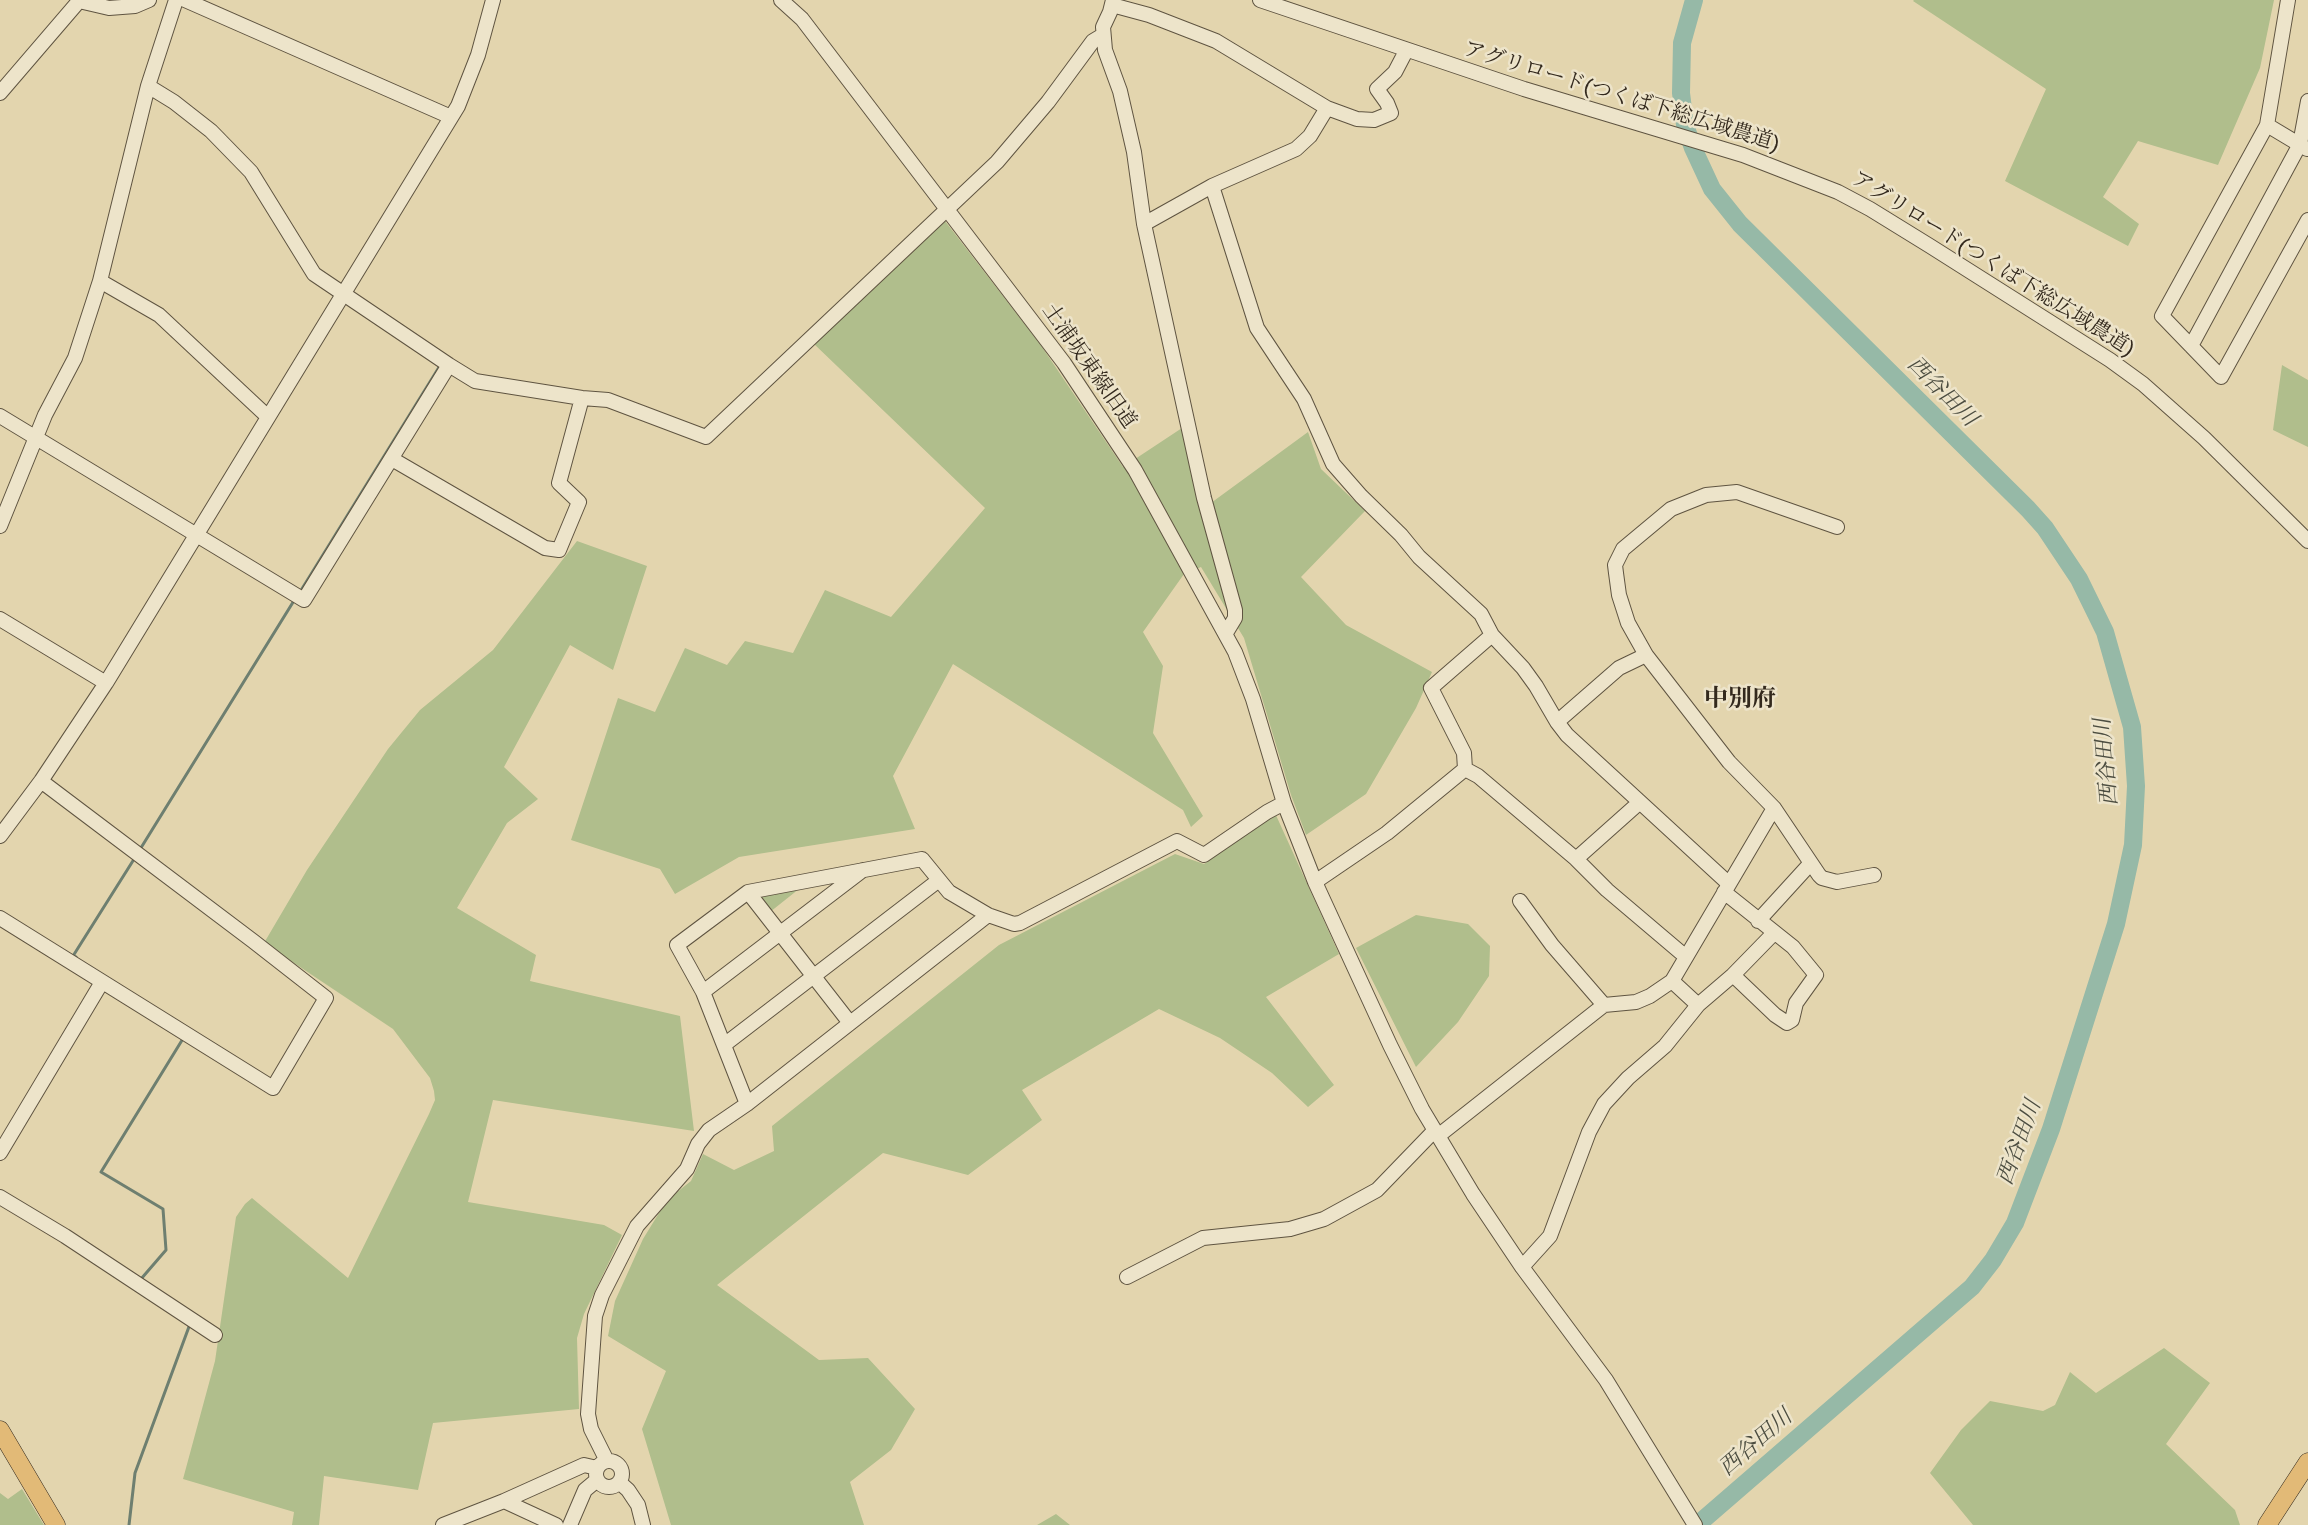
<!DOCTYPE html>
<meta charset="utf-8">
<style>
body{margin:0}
canvas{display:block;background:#e3d5ae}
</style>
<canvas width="2308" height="1525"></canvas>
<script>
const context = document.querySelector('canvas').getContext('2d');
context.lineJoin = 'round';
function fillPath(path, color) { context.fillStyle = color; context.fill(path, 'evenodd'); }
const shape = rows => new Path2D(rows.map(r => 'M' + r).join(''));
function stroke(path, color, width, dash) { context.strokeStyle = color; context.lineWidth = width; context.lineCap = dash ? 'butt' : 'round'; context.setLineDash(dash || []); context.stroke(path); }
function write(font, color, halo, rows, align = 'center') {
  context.font = font + ' "IM FELL DW Pica","Noto Serif JP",serif'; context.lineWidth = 5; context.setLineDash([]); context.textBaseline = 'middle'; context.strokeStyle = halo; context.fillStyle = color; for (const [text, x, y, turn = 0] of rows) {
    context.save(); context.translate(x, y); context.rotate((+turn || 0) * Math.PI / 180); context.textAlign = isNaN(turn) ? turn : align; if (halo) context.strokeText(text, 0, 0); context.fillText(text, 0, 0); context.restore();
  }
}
fillPath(shape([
 [1914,0,2274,0,2260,68,2218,165,2138,141,2103,197,2139,224,2128,246,2005,181,2046,89,1913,1],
 [945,221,1040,344,1123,467,1182,428,1200,511,1308,432,1321,469,1365,511,1301,577,1346,625,1432,672,1416,708,1366,794,1306,835,1291,795,1244,638,1201,567,1184,574,1143,632,1163,666,1153,733,1203,816,1191,827,1183,810,953,664,893,776,915,829,739,857,675,894,660,869,571,840,618,698,655,712,685,648,727,665,745,641,793,653,825,590,891,617,985,508,813,343],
 [2282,365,2308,380,2308,447,2273,430],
 [577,541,647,566,613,670,570,645,504,767,538,799,507,823,457,908,536,955,530,981,680,1016,694,1131,493,1100,468,1202,604,1225,622,1235,584,1314,577,1338,579,1409,433,1423,418,1490,324,1476,319,1525,292,1525,294,1512,183,1479,215,1361,236,1217,245,1204,252,1198,348,1278,429,1114,435,1100,434,1091,430,1078,393,1029,264,943,307,870,388,749,420,710,493,650],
 [1275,813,1339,954,1266,997,1334,1085,1308,1107,1272,1073,1220,1038,1159,1009,1022,1090,1042,1120,968,1175,883,1153,717,1285,819,1360,868,1358,915,1409,891,1450,850,1482,864,1525,671,1525,642,1429,666,1371,608,1336,615,1301,643,1239,667,1200,691,1181,703,1154,734,1170,774,1151,772,1126,999,945,1175,854,1204,864],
 [804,885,770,912,756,894],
 [1416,915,1468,924,1490,946,1489,976,1458,1022,1416,1067,1356,948],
 [2164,1348,2210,1383,2166,1444,2235,1510,2240,1525,1973,1525,1930,1473,1961,1430,1990,1401,2043,1411,2055,1405,2070,1372,2096,1393],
 [22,1489,44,1525,0,1525,0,1493,8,1499],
 [1056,1514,1070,1525,1037,1525]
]), '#b0be8c');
stroke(shape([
 [300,592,441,364],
 [139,851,295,599],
 [76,957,73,956,136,856],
 [143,1280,141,1279,166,1250,163,1209,101,1172,184,1037],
 [129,1525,135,1473,190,1324]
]), '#6e7f70', 3);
stroke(shape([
 [1694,0,1682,43,1681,93,1685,125,1693,148,1712,189,1740,224,2028,509,2045,528,2079,579,2105,632,2132,727,2136,786,2133,845,2116,924,2051,1129,2015,1223,1993,1260,1972,1287,1697,1525]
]), '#96b9a7', 18);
const minor = shape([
 [185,0,451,117],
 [781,0,802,19,1064,363,1135,470,1235,652,1253,699,1284,803,1315,882,1390,1045,1422,1109,1473,1194,1522,1267,1606,1380,1695,1525],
 [1113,0,1110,12,1103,27,1105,50,1120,91,1134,152,1144,224,1204,498,1235,610,1235,618,1226,633],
 [1260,0,1524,89,1743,155,1838,192,1870,209,1930,246,2110,360,2143,384,2204,438,2308,541],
 [2288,0,2267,125,2162,316,2221,377,2308,220],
 [1112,5,1149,15,1216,41,1327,108,1357,119,1374,120,1391,113,1387,103,1377,89,1395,72,1406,51],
 [148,86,174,102,211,131,251,172,314,274,449,365,475,381,582,398,608,400,706,437,997,162,1048,102,1093,41,1103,35],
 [0,93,79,1,109,8,135,6,149,0],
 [2267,125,2307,149],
 [1212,186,1257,328,1304,399,1333,464,1361,496,1401,535,1419,557,1481,614,1492,635,1523,668,1536,686,1557,722,1567,735,1728,883],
 [1144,224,1212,186,1296,149,1310,136,1327,108],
 [100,281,159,315,268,417],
 [2191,346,2300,144,2308,101],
 [0,416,304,600,449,365],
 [392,459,545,548,559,550,579,502,559,483,582,398],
 [0,526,45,415,75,358,100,281,148,86,176,0],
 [1837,527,1737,492,1706,495,1671,509,1623,549,1615,565,1616,573,1619,595,1628,623,1646,655,1729,762,1774,808,1819,875,1822,878,1837,882,1874,875],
 [0,619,106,683],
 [1557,722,1619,668,1646,655],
 [1465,769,1464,753,1431,688,1492,635],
 [0,836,41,781,106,683,458,106,478,55,493,0],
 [1576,859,1640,802],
 [1315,882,1387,833,1465,769,1478,776,1576,859,1607,890,1686,957],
 [748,892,850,1023],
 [1724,892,1793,947,1816,975,1796,1003,1792,1020,1787,1023,1775,1015,1733,975],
 [1520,901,1552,945,1604,1005],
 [0,918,273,1088,326,998,253,941,41,781],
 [1758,921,1810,864],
 [1672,981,1698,1005],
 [703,992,863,870],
 [724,1045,939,880],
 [747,1104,703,992,677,945,748,892,922,859,949,892,988,915,1014,924,1020,923,1177,841,1204,855,1267,812,1284,803],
 [1438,1136,1604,1005,1636,1002,1650,996,1672,981,1774,808],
 [0,1153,102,982],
 [0,1197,65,1236,215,1335],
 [1522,1267,1550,1236,1589,1132,1604,1104,1628,1078,1665,1046,1698,1005,1733,975,1774,933],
 [1127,1277,1203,1238,1290,1229,1324,1219,1377,1190,1434,1131],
 '596 1474a13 13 0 1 1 26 0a13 13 0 1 1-26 0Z',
 [607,1461,591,1429,588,1414,595,1316,602,1295,637,1226,687,1169,698,1144,709,1130,747,1104,988,915],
 [619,1482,628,1490,638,1505,643,1525],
 [504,1501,556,1525],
 [443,1525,504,1501,584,1465,597,1468],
 [570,1525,585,1490,597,1480]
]);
const major = shape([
 [0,1430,56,1525],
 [2267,1525,2308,1462]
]);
stroke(minor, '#5f5441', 16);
stroke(major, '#33291d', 19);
stroke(minor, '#ede4ca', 14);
stroke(major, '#e2ba77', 18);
write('21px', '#33291d', '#ede4ca', [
 ["アグリロード(つくば下総広域農道)",1621,98,17],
 ["アグリロード(つくば下総広域農道)",1992,265,32],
 ["土浦坂東線旧道",1088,367,55]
]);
write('italic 22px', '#4c4d40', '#ede4ca', [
 ["西谷田川",1941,393,45],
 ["西谷田川",2108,762,-95],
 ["西谷田川",2021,1143,-70],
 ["西谷田川",1757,1444,-41]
]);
write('bold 24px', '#33291d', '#ede4ca', [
 ["中別府",1740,701]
]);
</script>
